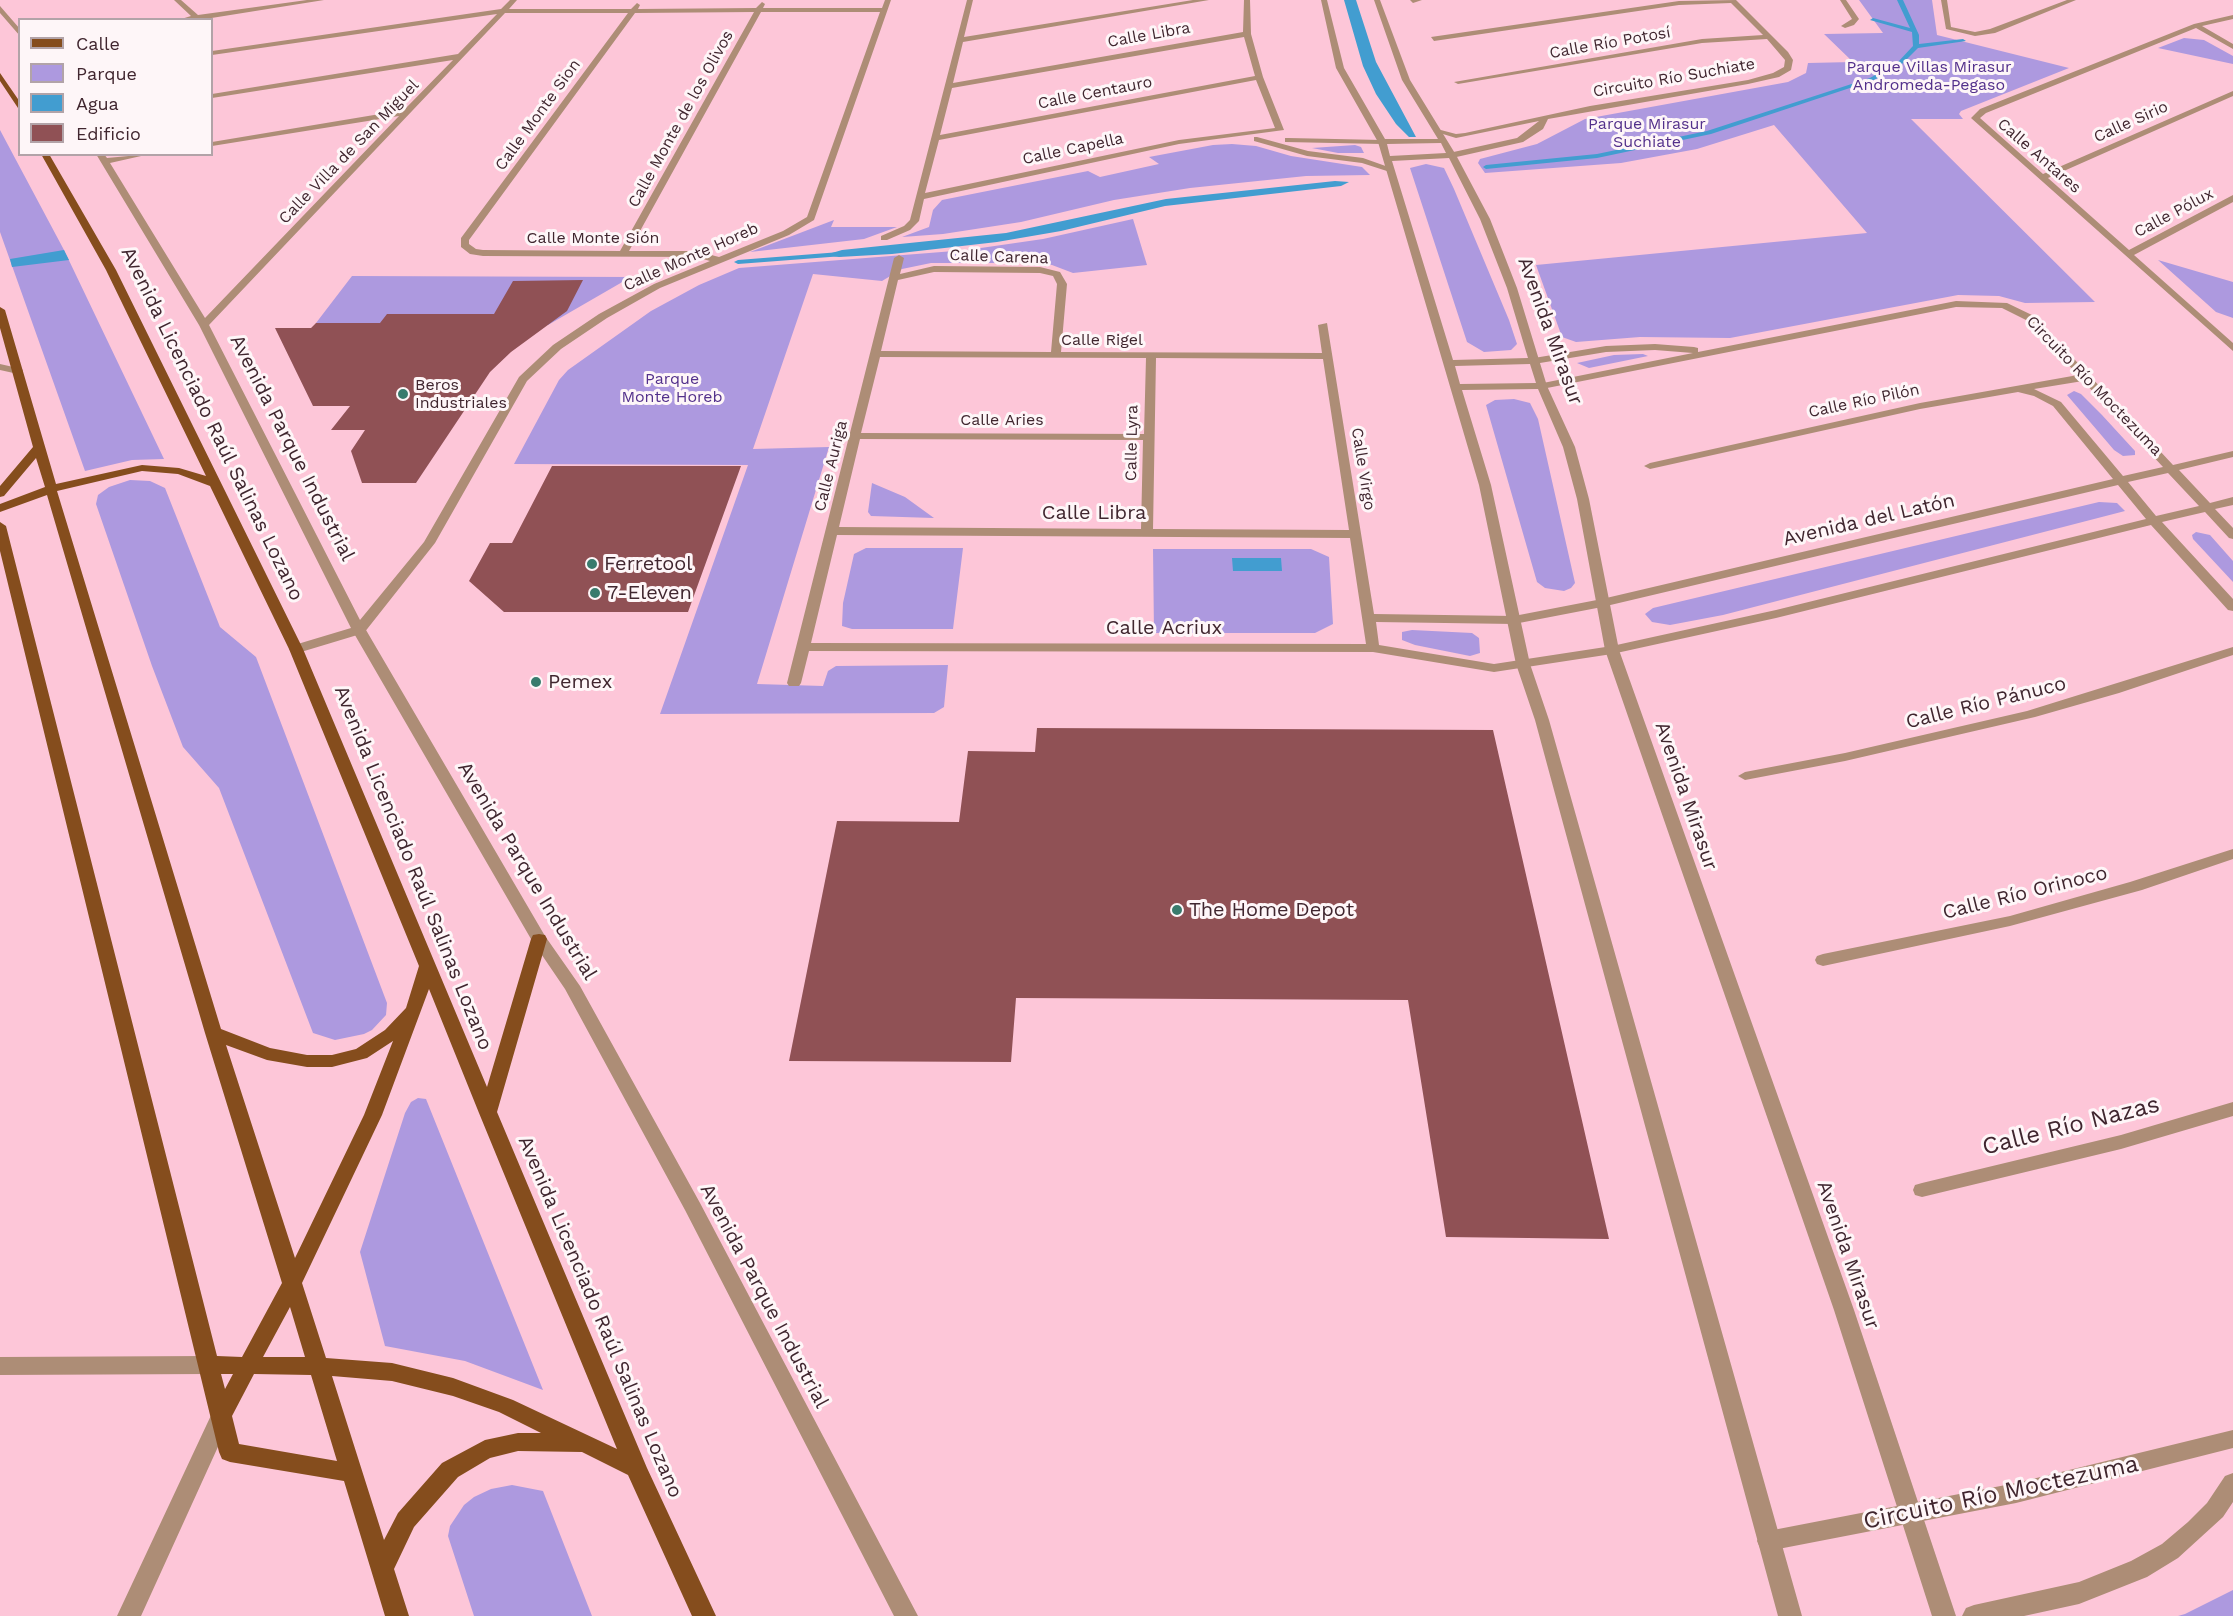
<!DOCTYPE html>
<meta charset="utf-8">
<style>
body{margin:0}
#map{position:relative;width:2233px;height:1616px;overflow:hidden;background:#fdc6d8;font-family:"Work Sans",sans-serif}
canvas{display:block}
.legend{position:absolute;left:18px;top:18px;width:195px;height:138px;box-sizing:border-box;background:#fef6f8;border:2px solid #b2a3a8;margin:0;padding:8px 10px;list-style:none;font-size:18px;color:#40262f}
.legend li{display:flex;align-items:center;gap:12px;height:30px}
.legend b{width:30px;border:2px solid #b2a3a8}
</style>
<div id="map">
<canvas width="2233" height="1616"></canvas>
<ul class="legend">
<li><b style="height:8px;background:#854d1d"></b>Calle</li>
<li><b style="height:16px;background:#ad99df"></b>Parque</li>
<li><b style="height:16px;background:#429dd0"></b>Agua</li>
<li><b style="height:16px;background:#905155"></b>Edificio</li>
</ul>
</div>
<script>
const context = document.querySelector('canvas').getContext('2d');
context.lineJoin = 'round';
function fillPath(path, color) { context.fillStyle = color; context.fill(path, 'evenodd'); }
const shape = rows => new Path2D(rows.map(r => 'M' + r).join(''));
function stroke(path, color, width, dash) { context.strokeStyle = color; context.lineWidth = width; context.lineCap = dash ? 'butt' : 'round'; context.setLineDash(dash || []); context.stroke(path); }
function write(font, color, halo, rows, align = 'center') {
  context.font = font + ' "Work Sans",sans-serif'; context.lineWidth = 6; context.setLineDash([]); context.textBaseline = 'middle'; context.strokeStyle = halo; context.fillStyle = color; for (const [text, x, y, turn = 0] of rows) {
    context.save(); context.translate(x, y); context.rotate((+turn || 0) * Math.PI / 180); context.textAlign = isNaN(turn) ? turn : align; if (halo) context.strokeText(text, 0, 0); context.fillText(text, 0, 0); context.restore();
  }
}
fillPath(shape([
 [1859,0,1932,0,1937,35,2069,68,1961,111,1959,114,1963,119,1911,119,2095,302,2025,303,1999,296,1958,295,1730,338,1640,337,1576,342,1562,337,1536,265,1867,233,1774,125,1697,149,1621,163,1485,173,1478,163,1480,159,1537,144,1585,119,1788,82,1806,73,1808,63,1853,62,1824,34,1883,33],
 [2184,38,2204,40,2233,56,2233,64,2158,48],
 [0,130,64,250,164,459,132,460,85,471,0,232],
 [1232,144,1256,146,1291,156,1362,167,1370,175,1306,176,1190,188,1114,200,1021,222,943,234,902,237,929,227,933,210,942,200,1088,171,1100,177,1159,164,1149,157,1213,145],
 [1355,145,1361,147,1364,153,1338,153,1312,148],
 [1426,164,1444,168,1454,189,1509,320,1517,344,1511,350,1484,352,1467,342,1410,168],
 [1133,219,1147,265,1073,273,1052,265,1033,263,931,263,902,269,882,281,813,274,753,449,829,447,757,684,823,686,828,671,836,666,948,665,944,707,934,713,660,714,748,465,514,464,559,380,568,370,651,311,699,285,739,268,967,250,1043,239],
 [834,220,831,227,897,227,864,239,750,252],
 [2158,260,2233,282,2233,318,2216,312],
 [352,276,631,277,548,325,316,323],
 [1643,354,1648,356,1589,368,1577,363,1614,355],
 [2074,391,2081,394,2102,415,2135,451,2135,455,2123,456,2114,450,2067,395],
 [1514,399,1530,403,1538,419,1575,583,1571,588,1564,591,1545,588,1537,582,1486,405,1495,400],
 [130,480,150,481,165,488,220,627,256,657,387,1003,386,1015,372,1030,364,1034,335,1040,313,1033,219,788,183,747,152,666,96,504,98,495,109,487],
 [872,483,905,497,934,518,871,516,868,512],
 [2099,502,2117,503,2125,511,1723,615,1670,625,1652,622,1645,614,1653,608],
 [2196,532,2210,535,2233,561,2233,582,2193,539,2192,535],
 [866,548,963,548,953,629,852,629,842,626,843,603,854,554],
 [1153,549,1311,549,1329,557,1333,624,1315,633,1154,633],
 [1412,630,1472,633,1479,638,1480,653,1470,656,1415,645,1402,640,1402,632],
 [418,1098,426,1099,543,1390,465,1361,385,1346,360,1252,405,1113,411,1102],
 [512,1485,543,1491,592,1616,474,1616,448,1536,450,1526,464,1505,474,1497,491,1489],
 [2233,1590,2233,1616,2178,1616,2185,1614]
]), '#ad99df');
fillPath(shape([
 [1344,0,1356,0,1376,62,1416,137,1409,137,1396,124,1376,94,1363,66],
 [1335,181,1349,182,1341,186,1165,206,1061,231,997,242,892,254,839,257,825,255,842,250,1006,233,1166,199],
 [64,250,69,260,12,267,10,259],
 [1232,558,1281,558,1282,571,1233,571]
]), '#429dd0');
fillPath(shape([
 [1897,0,1903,0,1919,35,1919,44,1963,39,1966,41,1918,48,1902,64,1874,80,1711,134,1597,158,1486,169,1483,167,1486,165,1597,154,1707,131,1870,78,1898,62,1913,46,1912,32,1870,20,1873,18,1910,28,1897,0],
 [840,252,843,252,843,256,738,264,734,262,738,260,840,252]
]), '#429dd0');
fillPath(shape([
 [583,280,567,311,511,352,490,372,416,483,362,483,351,451,365,430,331,430,350,406,313,406,275,328,311,328,316,323,380,323,387,314,494,314,513,281],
 [552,466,741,466,688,612,504,612,469,581,490,543,512,543],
 [1037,728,1493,730,1609,1239,1446,1237,1408,1000,1016,998,1011,1062,789,1061,837,821,959,822,968,751,1035,752]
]), '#905155');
fillPath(shape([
 [174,0,181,0,198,15,307,0,324,0,199,20,178,20,191,16,174,0],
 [510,0,517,0,509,9,631,9,637,3,640,5,638,9,756,8,762,2,765,4,763,8,882,8,885,0,891,0,814,220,789,235,660,288,607,318,561,349,527,381,435,543,364,633,301,652,291,652,289,649,291,646,351,628,199,325,96,154,104,154,107,158,150,154,110,163,205,318,399,116,212,146,212,142,404,110,453,60,212,98,212,94,458,54,497,14,212,55,212,51,501,9,510,0],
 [754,12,620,251,483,250,476,249,469,244,469,240,635,13,754,12],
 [761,12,880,12,807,217,783,231,719,257,696,251,629,251,761,12],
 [505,13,628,13,461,238,461,247,470,254,483,256,696,257,710,261,654,284,599,314,553,345,519,377,424,542,360,620,209,325,505,13],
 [967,0,973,0,964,37,1193,0,1209,0,963,42,953,83,1243,32,1244,0,1250,0,1251,34,1263,77,1284,130,1179,144,924,199,919,221,910,230,887,240,881,240,881,236,904,226,910,220,967,0],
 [1244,37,1255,76,940,135,952,88,1244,37],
 [1256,80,1275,128,1179,140,925,193,939,140,1256,80],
 [1410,0,1422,0,1413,3,1410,0],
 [1736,0,1788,52,1793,60,1791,70,1779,77,1748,84,1548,119,1543,129,1523,142,1452,158,1449,157,1449,153,1517,138,1539,121,1456,138,1433,131,1437,129,1456,134,1465,133,1590,106,1748,80,1773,73,1784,67,1785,60,1767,39,1702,43,1458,84,1454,82,1702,39,1763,35,1731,3,1679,5,1434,41,1431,37,1679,1,1736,0],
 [1840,0,1846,0,1859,19,1854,25,1845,28,1841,26,1852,19,1840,0],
 [1941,0,1947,0,1951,27,1975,32,1990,29,2067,0,2076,0,1995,33,1975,36,1946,29,1941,0],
 [0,6,20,29,20,36,0,13,0,6],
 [2233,15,2233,19,2202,26,2233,44,2233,49,2196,28,1986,113,1980,118,2043,174,2233,91,2233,96,2048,178,2129,250,2233,195,2233,202,2134,255,2233,343,2233,351,1971,118,1980,109,2194,24,2233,15],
 [1257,137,1308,151,1363,158,1394,169,1390,172,1362,163,1307,156,1254,141,1254,137,1257,137],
 [1288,138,1382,140,1386,142,1382,144,1285,142,1285,138,1288,138],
 [899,255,904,258,900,274,934,266,1040,267,1060,272,1067,284,1061,352,1322,353,1318,325,1327,323,1374,614,1514,616,1602,599,2113,479,2053,406,2034,396,2018,392,1920,409,1650,469,1644,466,1650,463,1920,403,2078,375,2026,320,2002,308,1956,307,1542,389,1537,386,1538,384,1693,353,1655,350,1606,352,1534,364,1529,361,1534,358,1606,346,1655,344,1694,347,1698,348,1698,352,1956,301,2007,303,2034,316,2173,465,2233,451,2233,457,2179,470,2210,503,2233,497,2233,505,2215,509,2233,528,2233,539,2229,538,2205,512,2162,522,2233,599,2233,611,2228,610,2151,525,1776,618,1612,654,1494,672,1373,652,809,651,801,683,799,686,789,686,787,683,894,258,899,255],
 [934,272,1040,273,1053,276,1057,284,1051,352,881,351,898,280,934,272],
 [880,357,1146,358,1144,434,861,433,880,357],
 [1156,358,1323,359,1349,530,1153,529,1156,358],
 [2083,381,2163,467,2123,476,2061,402,2034,389,2083,381],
 [860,439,1143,440,1141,529,839,527,860,439],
 [2168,473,2199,506,2156,516,2128,482,2168,473],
 [2118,485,2146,519,1776,610,1612,646,1494,664,1379,645,1376,622,1514,624,1602,607,2118,485],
 [837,535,1350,538,1366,644,811,643,837,535],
 [0,364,22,369,23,371,18,374,0,370,0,364],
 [2233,647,2233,655,2119,693,2035,717,1845,761,1745,780,1738,776,1745,772,1845,753,2027,711,2233,647],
 [2233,849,2233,859,2142,890,2010,926,1823,966,1817,964,1815,960,1817,956,1823,954,2010,916,2130,882,2233,849],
 [2233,1102,2233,1116,2121,1149,1922,1197,1915,1195,1913,1190,1915,1185,1922,1183,2121,1135,2233,1102],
 [208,1356,215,1359,218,1365,215,1371,208,1374,0,1375,0,1357,208,1356],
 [221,1407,228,1409,232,1416,141,1616,117,1616,214,1409,221,1407],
 [2233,1430,2233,1448,2016,1503,1768,1551,1760,1548,1757,1541,1760,1534,1768,1531,2016,1483,2233,1430],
 [2233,1473,2233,1502,2223,1517,2178,1558,2147,1577,2079,1604,2024,1616,1962,1616,1966,1608,1974,1605,2079,1582,2131,1561,2162,1544,2188,1522,2207,1503,2225,1476,2233,1473]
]), '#ad8d76');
fillPath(shape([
 [1321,0,1327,0,1344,68,1385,139,1438,139,1402,80,1374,0,1380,0,1410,80,1456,155,1490,219,1517,288,1547,386,1575,447,1589,499,1619,650,1854,1310,1956,1616,1932,1616,1834,1310,1605,650,1577,499,1563,447,1538,389,1462,390,1491,485,1530,664,1549,720,1802,1616,1778,1616,1535,720,1516,664,1479,485,1378,142,1336,68,1321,0],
 [1441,143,1446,153,1390,156,1387,144,1441,143],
 [1449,158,1480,219,1507,288,1528,358,1453,360,1392,161,1449,158],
 [1530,364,1536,383,1460,384,1455,366,1530,364],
 [359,626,366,630,545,936,580,986,700,1203,918,1616,894,1616,685,1210,565,989,531,939,352,630,359,626]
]), '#ad8d76');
fillPath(shape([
 [0,73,20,102,20,111,0,81,0,73],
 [41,154,49,154,116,270,303,649,487,1087,531,939,533,935,539,934,545,935,547,939,497,1112,647,1468,716,1616,692,1616,628,1475,582,1452,518,1451,490,1458,458,1477,414,1527,394,1569,409,1616,385,1616,344,1481,230,1462,222,1459,219,1452,0,551,0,522,6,526,217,1356,242,1357,282,1283,205,1033,47,495,0,512,0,504,45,487,36,458,4,496,0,497,0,486,33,447,0,328,0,307,5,310,56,484,142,465,179,468,206,476,106,270,41,154],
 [142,471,178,474,210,486,289,649,419,966,406,1008,385,1030,356,1049,332,1055,307,1055,270,1048,221,1029,57,491,142,471],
 [429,989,479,1113,617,1449,513,1400,453,1378,392,1363,326,1358,302,1283,382,1115,429,989],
 [393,1041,364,1115,295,1258,226,1045,267,1060,307,1067,332,1067,367,1058,393,1041],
 [290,1307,305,1357,263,1357,290,1307],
 [221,1374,233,1374,225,1389,221,1374],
 [254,1374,311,1375,337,1461,239,1444,232,1416,254,1374],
 [332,1376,392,1381,453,1396,499,1412,541,1433,518,1433,485,1440,442,1463,398,1513,384,1540,332,1376]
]), '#854d1d');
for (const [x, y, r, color] of [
 [403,394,6,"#397b6d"],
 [592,564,6,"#397b6d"],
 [595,593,6,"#397b6d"],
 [536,682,6,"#397b6d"],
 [1177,910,6,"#397b6d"]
]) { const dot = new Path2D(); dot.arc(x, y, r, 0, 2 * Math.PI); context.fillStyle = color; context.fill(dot); stroke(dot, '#fef6f8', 2); }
write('16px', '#40262f', '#fef6f8', [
 ["Calle Libra",1149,35,-10],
 ["Calle Río Potosí",1610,43,-10],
 ["Circuito Río Suchiate",1674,78,-10],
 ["Calle Centauro",1095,93,-11],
 ["Calle Monte Sion",538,115,-54],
 ["Calle Monte de los Olivos",681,119,-61],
 ["Calle Sirio",2131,122,-24],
 ["Calle Capella",1073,149,-12],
 ["Calle Villa de San Miguel",349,152,-46],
 ["Calle Antares",2039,156,41],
 ["Calle Pólux",2174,213,-28],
 ["Calle Monte Sión",593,238],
 ["Calle Monte Horeb",691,257,-24],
 ["Calle Carena",999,257,2],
 ["Calle Rigel",1102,340],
 ["Circuito Río Moctezuma",2094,386,46],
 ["Calle Río Pilón",1864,401,-12],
 ["Calle Aries",1002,420],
 ["Calle Lyra",1132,443,-89],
 ["Calle Auriga",831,466,-76],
 ["Calle Virgo",1363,469,81]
]);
write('16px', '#53308b', '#fef6f8', [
 ["Parque Villas Mirasur",1929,67],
 ["Andromeda-Pegaso",1929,85],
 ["Parque Mirasur",1647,124],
 ["Suchiate",1647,142],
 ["Parque",672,379],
 ["Monte Horeb",672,397]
]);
write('16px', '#40262f', '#fef6f8', [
 ["Beros",415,385],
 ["Industriales",415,403]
], 'left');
write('20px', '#40262f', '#fef6f8', [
 ["Avenida Mirasur",1550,331,70],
 ["Avenida Licenciado Raúl Salinas Lozano",212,424,64],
 ["Avenida Parque Industrial",292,448,63],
 ["Calle Libra",1094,513],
 ["Avenida del Latón",1869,520,-13],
 ["Calle Acriux",1164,628],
 ["Calle Río Pánuco",1986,703,-14],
 ["Avenida Mirasur",1686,796,71],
 ["Avenida Licenciado Raúl Salinas Lozano",413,868,68],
 ["Avenida Parque Industrial",527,871,59],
 ["Calle Río Orinoco",2025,893,-14],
 ["Avenida Mirasur",1848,1255,71],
 ["Avenida Parque Industrial",764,1296,62],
 ["Avenida Licenciado Raúl Salinas Lozano",600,1317,67]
]);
write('20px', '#40262f', '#fef6f8', [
 ["Ferretool",604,564],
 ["7-Eleven",607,593],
 ["Pemex",548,682],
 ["The Home Depot",1189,910]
], 'left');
write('24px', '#40262f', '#fef6f8', [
 ["Calle Río Nazas",2071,1126,-14],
 ["Circuito Río Moctezuma",2001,1493,-12]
]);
</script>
